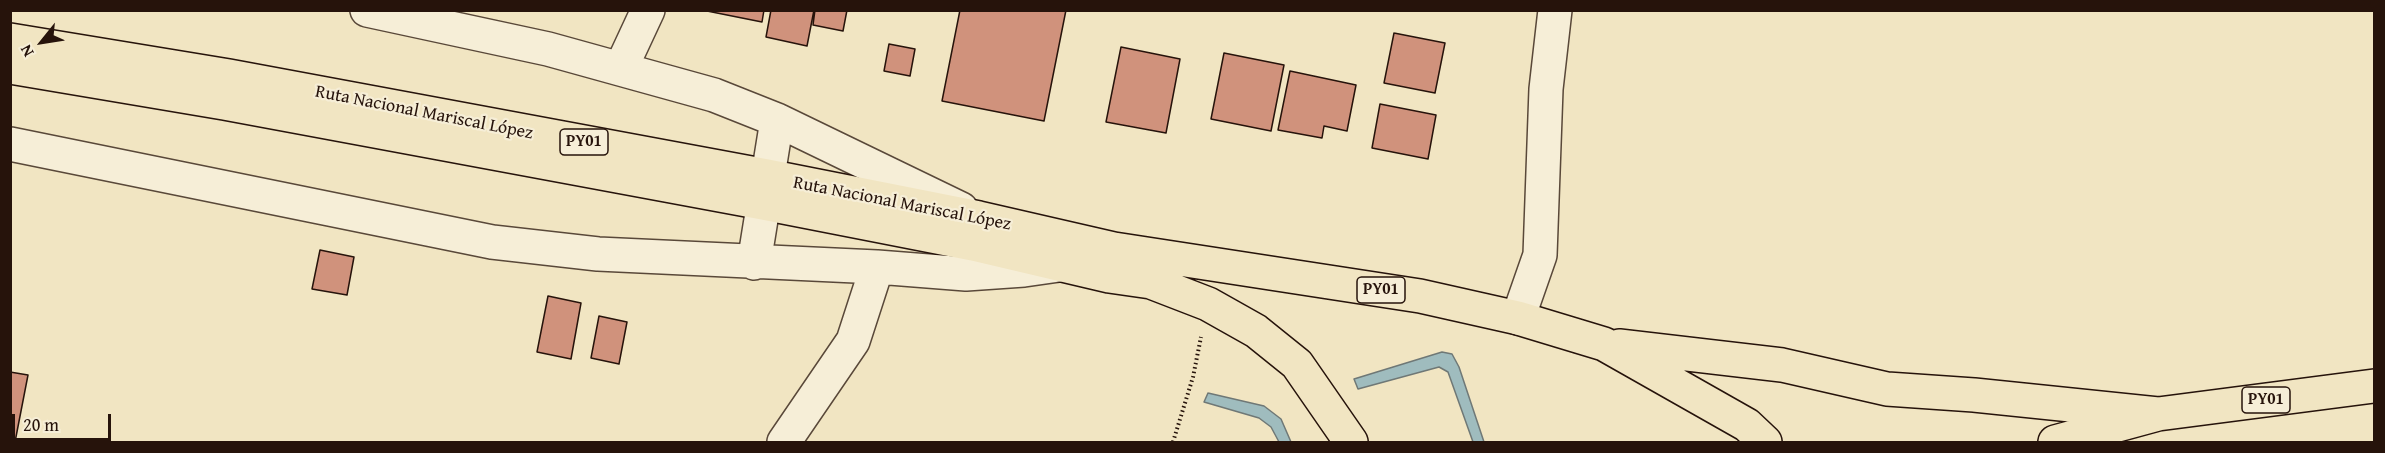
<!DOCTYPE html>
<meta charset="utf-8">
<style>
body{margin:0}
#map{position:relative;width:2385px;height:453px;overflow:hidden;background:#f1e5c2;font-family:"Gentium Book Plus",serif}
canvas{display:block}
.frame{position:absolute;inset:0;border:12px solid #26130b;pointer-events:none}
.north{position:absolute;left:12px;top:12px;width:60px;height:60px;-webkit-text-stroke:4px #f6eed7;paint-order:stroke;rotate:240deg;font-size:16px;font-weight:700;line-height:24px;text-align:center;color:#26130b}
.north::after{content:'';display:block;margin:auto;width:21px;height:27px;background:#26130b;clip-path:polygon(50% 0,100% 100%,50% 72%,0 100%)}
.scale{position:absolute;left:12px;top:414px;width:99px;height:27px;box-sizing:border-box;border:3px solid #26130b;border-top:0;padding-left:8px;font-size:18px;line-height:21px;white-space:nowrap;color:#26130b;-webkit-text-stroke:4px #f6eed7;paint-order:stroke}
</style>
<div id="map">
<canvas width="2385" height="453"></canvas>
<div class="frame"></div>
<div class="north">N</div>
<div class="scale">20 m</div>
</div>
<script>
const context = document.querySelector('canvas').getContext('2d');
context.lineJoin = 'round';
function fillPath(path, color) { context.fillStyle = color; context.fill(path, 'evenodd'); }
const shape = rows => new Path2D(rows.map(r => 'M' + r).join(''));
function stroke(path, color, width, dash) { context.strokeStyle = color; context.lineWidth = width; context.lineCap = dash ? 'butt' : 'round'; context.setLineDash(dash || []); context.stroke(path); }
function write(font, color, halo, rows, align = 'center') {
  context.font = font + ' "Gentium Book Plus",serif'; context.lineWidth = 4.5; context.setLineDash([]); context.textBaseline = 'middle'; context.strokeStyle = halo; context.fillStyle = color; for (const [text, x, y, turn = 0] of rows) {
    context.save(); context.translate(x, y); context.rotate((+turn || 0) * Math.PI / 180); context.textAlign = isNaN(turn) ? turn : align; if (halo) context.strokeText(text, 0, 0); context.fillText(text, 0, 0); context.restore();
  }
}
const water = shape([
 [1442,352,1452,354,1459,367,1484,442,1473,442,1448,372,1439,367,1358,389,1354,379,1442,352],
 [1208,393,1264,406,1281,419,1291,442,1279,442,1271,427,1259,418,1204,402,1208,393]
]);
fillPath(water, '#9fbcbe');
stroke(water, '#6f7876', 1.5);
const building = shape([
 [702,10,764,10,762,22,702,10],
 [771,10,814,10,807,46,766,37,771,10],
 [815,10,847,10,843,31,813,25,815,10],
 [960,10,1066,10,1044,121,942,101,960,10],
 [1394,33,1445,43,1435,93,1384,83,1394,33],
 [889,44,915,49,910,76,884,71,889,44],
 [1121,47,1180,59,1166,133,1106,122,1121,47],
 [1224,53,1284,65,1271,131,1211,119,1224,53],
 [1290,71,1356,85,1347,131,1324,126,1322,138,1278,130,1290,71],
 [1380,104,1436,115,1428,159,1372,148,1380,104],
 [320,250,354,257,347,295,312,289,320,250],
 [548,296,581,303,571,359,537,352,548,296],
 [599,316,627,322,619,364,591,358,599,316],
 [10,372,28,375,15,442,10,442,10,372]
]);
fillPath(building, '#d0927c');
stroke(building, '#26130b', 1.5);
const street = shape([
 [367,10,548,49,714,95,777,120,961,209],
 [621,68,648,10],
 [10,144,492,242,598,254,877,267,966,274,1024,270,1059,265],
 [754,263,777,120],
 [1518,318,1540,255,1546,89,1555,10],
 [784,442,853,341,877,267]
]);
const highway = shape([
 [10,40,229,76,767,176,979,218,1114,249,1420,296,1518,318,1604,344,1747,425,1765,442],
 [10,67,224,103,763,203,973,244,1109,276,1151,282,1208,304,1256,331,1297,364,1351,442],
 [1619,346,1782,365,1887,389,1974,395,2158,414],
 [2055,442,2158,414,2374,386]
]);
stroke(street, '#594839', 36);
stroke(highway, '#26130b', 36);
stroke(shape([
 [1173,442,1193,377,1201,337]
]), '#26130b', 4, [1.5, 3]);
stroke(street, '#f6eed7', 33);
stroke(highway, '#f1e5c2', 33);
for (const [x, y, w] of [
 [584,142,48],
 [1381,290,48],
 [2266,400,48]
]) { const box = new Path2D(); box.roundRect(x - w / 2, y - 13, w, 26, 4.5); context.fillStyle = '#f6eed7'; context.fill(box); stroke(box, '#26130b', 1.5); }
write('bold 16px', '#26130b', null, [
 ["PY01",584,142],
 ["PY01",1381,290],
 ["PY01",2266,400]
]);
write('18px', '#26130b', '#f6eed7', [
 ["Ruta Nacional Mariscal López",424,113,11],
 ["Ruta Nacional Mariscal López",902,204,11]
]);
</script>
